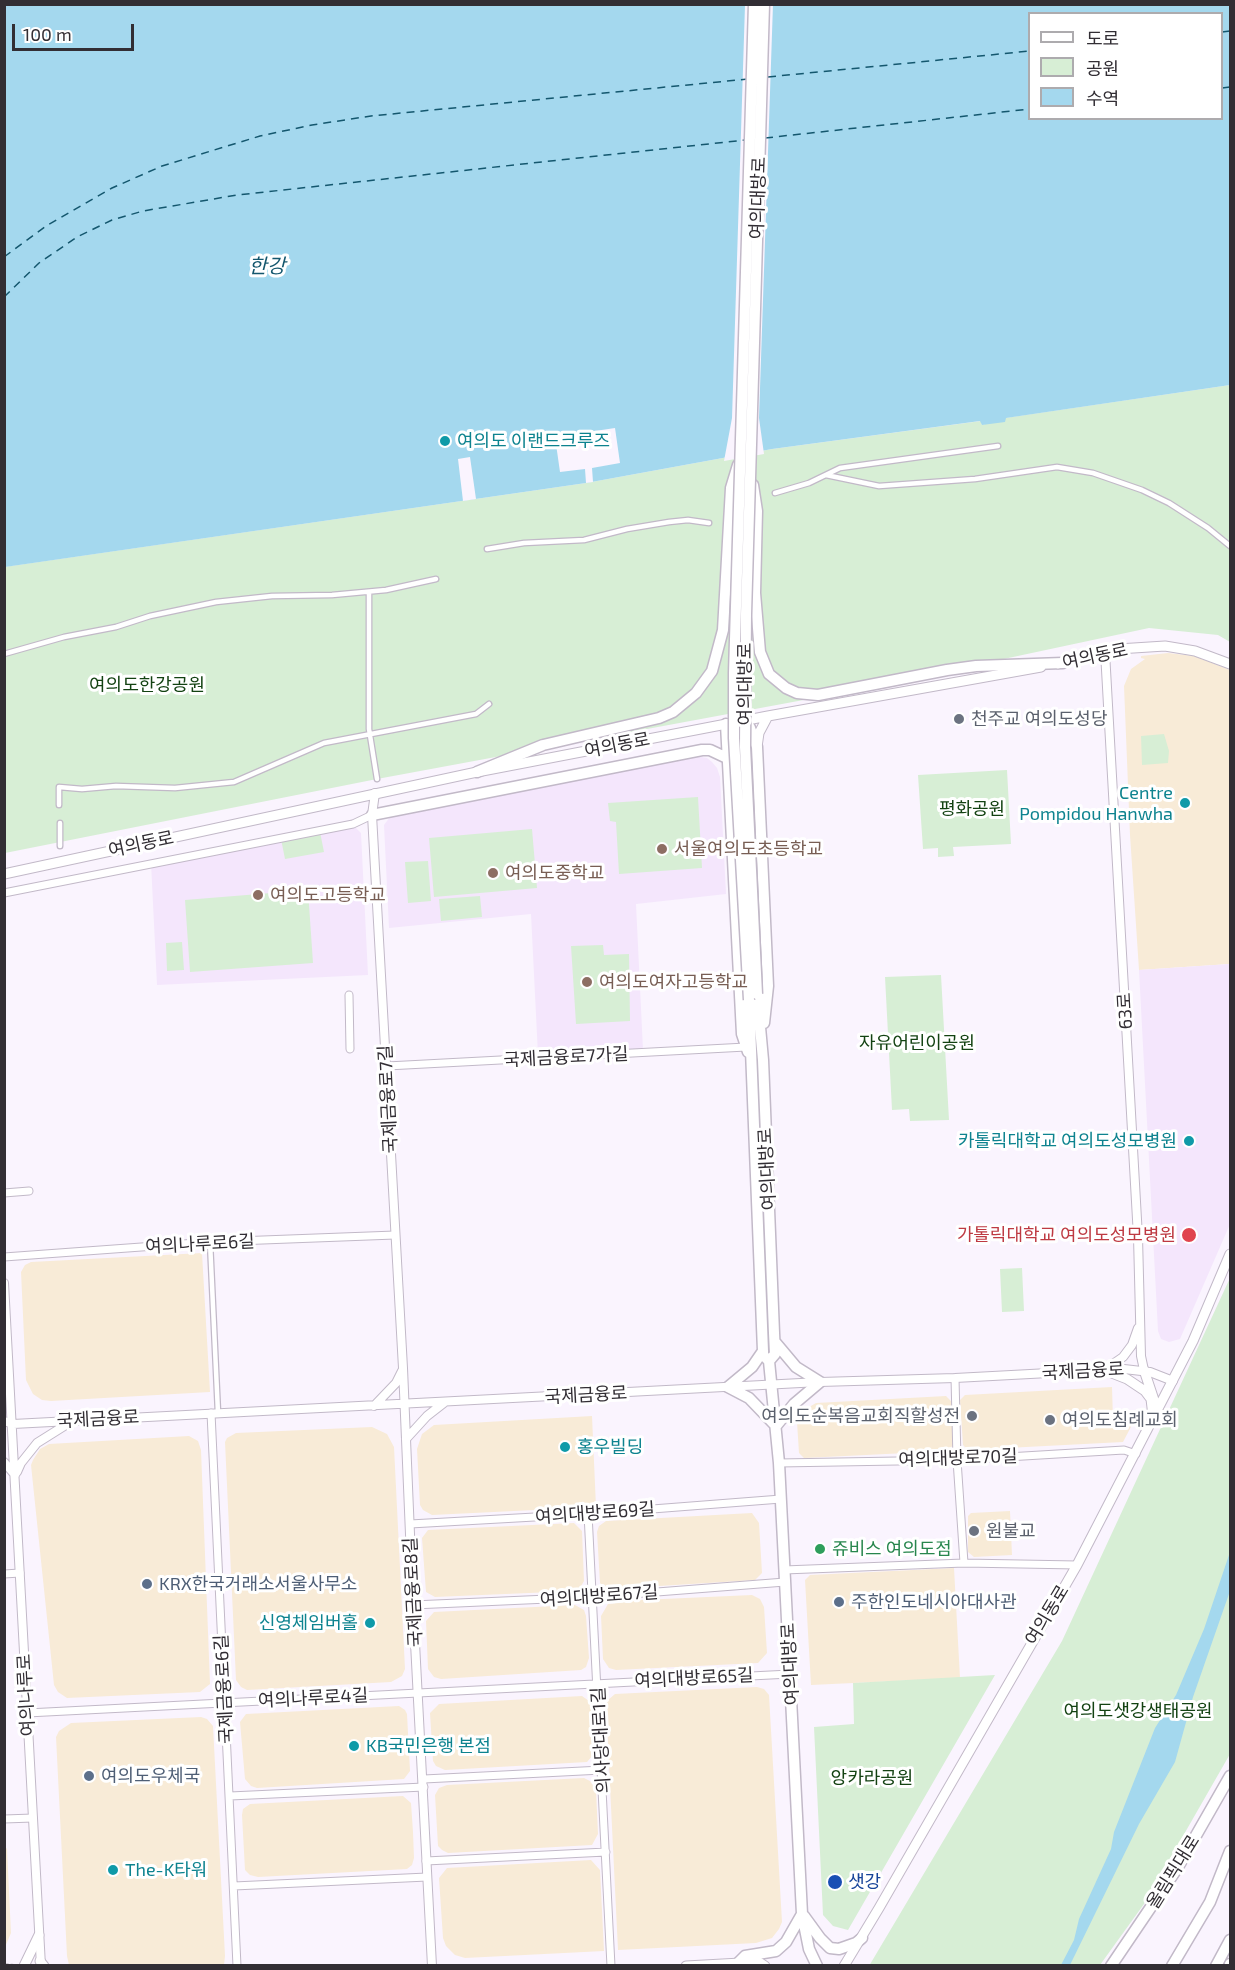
<!DOCTYPE html>
<meta charset="utf-8">
<style>
body{margin:0}
#map{position:relative;width:1235px;height:1970px;overflow:hidden;background:#faf4fe;font-family:"Exo 2","Noto Sans KR",sans-serif}
canvas{display:block}
.frame{position:absolute;inset:0;border:6px solid #322e34;pointer-events:none}
.legend{position:absolute;left:1028px;top:12px;width:195px;height:108px;box-sizing:border-box;background:#fff;border:2px solid #adabae;margin:0;padding:8px 10px;list-style:none;font-size:18px;color:#322e34}
.legend li{display:flex;align-items:center;gap:12px;height:30px}
.legend b{width:30px;border:2px solid #adabae}
.scale{position:absolute;left:12px;top:24px;width:122px;height:27px;box-sizing:border-box;border:3px solid #322e34;border-top:0;padding-left:8px;font-size:18px;line-height:21px;white-space:nowrap;color:#322e34;-webkit-text-stroke:4px #fff;paint-order:stroke}
</style>
<div id="map">
<canvas width="1235" height="1970"></canvas>
<div class="frame"></div>
<ul class="legend">
<li><b style="height:8px;background:#fff"></b>도로</li>
<li><b style="height:16px;background:#d7eed5"></b>공원</li>
<li><b style="height:16px;background:#a4d8ee"></b>수역</li>
</ul>
<div class="scale">100 m</div>
</div>
<script>
const context = document.querySelector('canvas').getContext('2d');
context.lineJoin = 'round';
function fillPath(path, color) { context.fillStyle = color; context.fill(path, 'evenodd'); }
const shape = rows => new Path2D(rows.map(r => 'M' + r).join(''));
function stroke(path, color, width, dash) { context.strokeStyle = color; context.lineWidth = width; context.lineCap = dash ? 'butt' : 'round'; context.setLineDash(dash || []); context.stroke(path); }
function write(font, color, halo, rows, align = 'center') {
  context.font = font + ' "Exo 2","Noto Sans KR",sans-serif'; context.lineWidth = 6; context.setLineDash([]); context.textBaseline = 'middle'; context.strokeStyle = halo; context.fillStyle = color; for (const [text, x, y, turn = 0] of rows) {
    context.save(); context.translate(x, y); context.rotate((+turn || 0) * Math.PI / 180); context.textAlign = isNaN(turn) ? turn : align; if (halo) context.strokeText(text, 0, 0); context.fillText(text, 0, 0); context.restore();
  }
}
fillPath(shape([
 [1168,653,1194,656,1230,670,1230,964,1139,970,1130,835,1124,686,1131,669,1145,659,1141,658,1141,656],
 [202,1253,210,1392,51,1401,42,1400,33,1394,26,1380,21,1272,25,1265,31,1262],
 [1112,1387,1113,1420,1132,1420,1133,1423,1123,1442,968,1450,963,1445,960,1400,965,1395],
 [946,1396,951,1401,952,1429,953,1445,948,1451,804,1458,799,1453,797,1422,804,1410,816,1403],
 [592,1416,596,1507,432,1515,423,1510,420,1505,417,1449,422,1434,434,1425],
 [372,1427,387,1434,394,1447,405,1669,402,1676,391,1682,247,1690,241,1687,236,1680,225,1442,227,1438,236,1433],
 [189,1436,198,1441,201,1450,210,1684,200,1692,67,1698,58,1692,54,1685,31,1465,33,1460,40,1449,49,1444],
 [1010,1511,1012,1555,974,1557,968,1552,968,1516,971,1513],
 [752,1513,759,1523,762,1573,755,1580,612,1589,604,1587,600,1583,597,1532,599,1526,606,1521],
 [574,1523,582,1531,584,1581,580,1588,576,1591,435,1597,426,1592,422,1538,428,1530],
 [954,1568,960,1678,811,1685,805,1580,810,1575],
 [752,1595,760,1599,764,1607,767,1653,758,1663,616,1670,609,1668,603,1659,601,1616,608,1604,641,1600],
 [575,1605,584,1610,586,1616,589,1658,586,1667,581,1670,441,1679,434,1677,428,1669,426,1621,434,1612],
 [757,1687,764,1689,769,1695,782,1922,779,1929,772,1938,756,1943,618,1950,606,1704,608,1700,615,1694],
 [582,1696,589,1701,591,1706,593,1755,587,1762,445,1770,436,1766,433,1761,430,1713,439,1704],
 [399,1706,405,1710,407,1714,410,1771,404,1779,257,1788,251,1786,245,1779,240,1722,246,1714],
 [201,1717,207,1719,213,1726,225,1956,224,1965,69,1965,67,1956,56,1737,59,1731,71,1723],
 [584,1778,590,1781,596,1790,598,1834,592,1845,448,1853,442,1850,438,1846,435,1795,439,1788,447,1785],
 [403,1796,411,1803,413,1832,414,1858,412,1865,407,1869,258,1877,250,1875,245,1870,242,1815,243,1809,250,1804],
 [4,1845,7,1849,11,1933,5,1947],
 [591,1860,600,1870,604,1951,465,1958,455,1955,446,1946,443,1938,439,1878,447,1868]
]), '#f8ebd7');
fillPath(shape([
 [696,756,707,758,712,762,717,768,720,777,726,894,636,904,643,1050,538,1055,531,914,389,928,384,825,390,817],
 [354,826,361,833,368,975,157,985,151,863],
 [1230,964,1230,1224,1180,1339,1169,1342,1161,1339,1158,1331,1139,970]
]), '#f4e6fc');
fillPath(shape([
 [1230,385,1230,642,1218,635,1149,628,863,689,377,779,5,853,4,567,586,483,772,449,981,421,982,425,1005,418],
 [1164,734,1169,751,1168,763,1142,765,1141,736],
 [1007,770,1011,844,953,847,954,856,938,857,938,848,923,849,918,775],
 [698,797,702,868,619,874,616,822,610,821,608,803],
 [532,829,537,888,434,897,429,838],
 [320,832,324,852,285,859,281,839],
 [428,861,431,901,408,903,405,862],
 [308,890,313,963,190,972,185,900],
 [480,896,482,917,441,921,439,899],
 [182,942,184,970,167,971,166,943],
 [603,945,604,955,629,954,630,1021,576,1024,571,946],
 [941,975,949,1120,910,1121,909,1109,892,1110,885,977],
 [1022,1268,1024,1311,1002,1312,1000,1269],
 [1230,1278,1230,1754,1144,1904,1100,1965,869,1966,1062,1641],
 [995,1675,848,1930,833,1926,823,1915,814,1727,854,1724,853,1683]
]), '#d7eed5');
fillPath(shape([
 [4,5,1230,5,1230,385,1006,418,1005,422,982,425,980,421,772,449,586,483,5,567],
 [1030,14,1222,14,1222,118,1030,118],
 [1230,1552,1230,1591,1193,1697,1175,1762,1139,1824,1070,1965,1061,1965,1074,1940,1079,1919,1111,1849,1114,1832,1155,1728,1176,1695,1204,1629]
]), '#a4d8ee');
fillPath(shape([
 [773,4,759,418,764,454,724,461,732,418,745,5],
 [615,428,620,463,592,468,593,482,586,483,585,469,560,472,555,437],
 [470,457,476,499,463,501,458,459]
]), '#faf4fe');
stroke(shape([
 [1222,32,1230,31],
 [768,77,1030,51],
 [1222,88,1230,87],
 [765,138,1030,109],
 [4,257,46,226,112,188,162,166,260,136,312,125,371,116,748,79],
 [4,297,39,263,77,237,112,220,143,211,237,195,745,140]
]), '#14576e', 1.5, [8, 6]);
stroke(shape([
 [4,1965,13,1966]
]), '#d2ccd6', 4.5, [4.5, 2]);
const pedestrian = shape([
 [826,475,879,486,975,479,1057,467,1093,473,1142,490,1169,503,1208,528,1230,546],
 [775,493,809,483,840,468,998,446],
 [487,549,524,543,584,540,627,529,669,522,688,520,709,523],
 [369,592,369,729,377,779],
 [4,654,64,637,116,627,150,616,216,602,272,596,332,595,386,590,436,579],
 [59,805,59,787,82,789,116,786,175,788,234,782,324,743,476,714,489,704],
 [60,823,60,846],
 [210,1242,218,1413]
]);
const minor = shape([
 [4,893,353,824,372,815],
 [349,995,350,1049],
 [387,1066,746,1047],
 [4,1193,29,1191],
 [4,1257,210,1242,395,1235],
 [955,1378,957,1460,964,1563],
 [211,1413,237,1966],
 [779,1463,957,1460,1124,1450,1136,1454],
 [588,1514,611,1966],
 [410,1524,588,1514,781,1499],
 [784,1570,964,1563,1077,1565],
 [4,1574,20,1573],
 [413,1605,593,1597,785,1582],
 [27,1713,790,1674],
 [424,1779,602,1770],
 [230,1796,424,1787],
 [4,1819,33,1818],
 [426,1861,606,1852],
 [234,1886,427,1877]
]);
const tertiary = shape([
 [1105,652,1138,1237,1141,1356,1144,1370],
 [375,793,372,815,403,1368,413,1605,432,1966],
 [4,1283,41,1966],
 [1107,1368,1123,1357,1132,1345,1138,1328],
 [374,1406,396,1383,402,1371],
 [4,1421,13,1424,820,1382,955,1378,1124,1369,1150,1372,1173,1381],
 [406,1439,427,1416,445,1402],
 [4,1462,15,1475],
 [17,1472,21,1463,37,1443,72,1421]
]);
const secondary = shape([
 [1058,664,1118,649,1165,646,1195,651,1230,664],
 [757,747,759,733,768,716],
 [4,874,477,772,768,716,1041,667],
 [1104,1370,1127,1379,1145,1391,1151,1399,1153,1416],
 [1144,1370,1154,1400],
 [40,1961,44,1966],
 [24,1966,39,1935],
 [686,1966,759,1962,765,1966],
 [844,1966,879,1908,1077,1565,1193,1341,1230,1254]
]);
const primary = shape([
 [753,485,757,511,755,593,760,652,769,674,786,688,797,693,818,695,947,670,976,666,1063,663],
 [745,720,750,728,757,747,768,986,764,1023],
 [726,724,742,1034,748,1052],
 [477,772,543,745,659,718,673,712,696,693,712,671,723,630,731,488,738,465],
 [372,815,702,750,710,750,727,758],
 [757,994,763,1060,774,1333,775,1354,769,1361],
 [749,1000,763,1351,763,1355,769,1361,779,1463,802,1914,809,1949,817,1966],
 [763,1351,752,1367,728,1387,749,1398,776,1426,794,1404,820,1382,796,1367,775,1342],
 [804,1916,820,1938,830,1948,839,1949,856,1943,862,1938],
 [738,1963,745,1956,776,1951,786,1942,802,1914],
 [1216,1966,1230,1940],
 [1230,1966,1230,1964]
]);
const trunk = shape([
 [1111,1966,1178,1867,1230,1776],
 [1172,1966,1210,1902,1230,1851]
]);
stroke(pedestrian, '#c2b9c8', 7);
stroke(minor, '#c2b9c8', 9);
stroke(tertiary, '#c2b9c8', 10);
stroke(secondary, '#c2b9c8', 11);
stroke(primary, '#c2b9c8', 13);
stroke(trunk, '#c2b9c8', 13);
stroke(pedestrian, '#fff', 4.5);
stroke(minor, '#fff', 7);
stroke(tertiary, '#fff', 8);
stroke(secondary, '#fff', 9);
stroke(primary, '#fff', 10);
stroke(trunk, '#fff', 10);
const primaryBridge = shape([
 [757,994,745,747,746,614,764,4],
 [749,1000,734,738,734,673,754,4]
]);
stroke(primaryBridge, '#c2b9c8', 13, []);
stroke(primaryBridge, '#fff', 10);
for (const [x, y, r, color] of [
 [445,441,6,"#0f9aa8"],
 [959,719,6,"#6b7280"],
 [1185,803,6,"#0f9aa8"],
 [662,849,6,"#8d6e63"],
 [493,873,6,"#8d6e63"],
 [258,895,6,"#8d6e63"],
 [587,982,6,"#8d6e63"],
 [1189,1141,6,"#0f9aa8"],
 [1189,1235,8,"#e0444e"],
 [972,1416,6,"#6b7280"],
 [1050,1420,6,"#6b7280"],
 [565,1447,6,"#0f9aa8"],
 [974,1531,6,"#6b7280"],
 [820,1549,6,"#2e9e5b"],
 [147,1584,6,"#5c6f8a"],
 [839,1602,6,"#5c6f8a"],
 [370,1623,6,"#0f9aa8"],
 [354,1746,6,"#0f9aa8"],
 [89,1776,6,"#5c6f8a"],
 [113,1870,6,"#0f9aa8"],
 [835,1882,8,"#1a4fb4"]
]) { const dot = new Path2D(); dot.arc(x, y, r, 0, 2 * Math.PI); context.fillStyle = color; context.fill(dot); stroke(dot, '#fff', 2); }
write('18px', '#322e34', '#fff', [
 ["여의대방로",758,198,-88],
 ["여의동로",1095,656,-12],
 ["여의대방로",745,684,-90],
 ["여의동로",617,745,-11],
 ["여의동로",141,844,-12],
 ["63로",1125,1011,-93],
 ["국제금융로7가길",566,1057,-3],
 ["국제금융로7길",388,1099,-93],
 ["여의대방로",767,1169,-93],
 ["여의나루로6길",200,1244,-3],
 ["국제금융로",1083,1371,-3],
 ["국제금융로",586,1395,-3],
 ["국제금융로",98,1419,-3],
 ["여의대방로70길",958,1458,-2],
 ["여의대방로69길",595,1513,-4],
 ["국제금융로8길",413,1592,-93],
 ["여의대방로67길",599,1596,-4],
 ["여의동로",1047,1615,-59],
 ["여의대방로",790,1664,-93],
 ["여의대방로65길",694,1678,-3],
 ["국제금융로6길",224,1689,-93],
 ["여의나루로",26,1695,-93],
 ["여의나루로4길",313,1698,-3],
 ["의사당대로1길",601,1740,-93],
 ["올림픽대로",1173,1872,-58]
]);
write('18px', '#0d838f', '#fff', [
 ["여의도 이랜드크루즈",457,441],
 ["Centre",1173,793,"right"],
 ["Pompidou Hanwha",1173,814,"right"],
 ["카톨릭대학교 여의도성모병원",1177,1141,"right"],
 ["홍우빌딩",577,1447],
 ["신영체임버홀",358,1623,"right"],
 ["KB국민은행 본점",366,1746],
 ["The-K타워",125,1870]
], 'left');
write('18px', '#134212', '#fff', [
 ["여의도한강공원",147,685],
 ["평화공원",972,809],
 ["자유어린이공원",917,1043],
 ["여의도샛강생태공원",1138,1711],
 ["앙카라공원",872,1778]
]);
write('18px', '#5b616d', '#fff', [
 ["천주교 여의도성당",971,719],
 ["여의도순복음교회직할성전",960,1416,"right"],
 ["여의도침례교회",1062,1420],
 ["원불교",986,1531]
], 'left');
write('18px', '#785e54', '#fff', [
 ["서울여의도초등학교",674,849],
 ["여의도중학교",505,873],
 ["여의도고등학교",270,895],
 ["여의도여자고등학교",599,982]
], 'left');
write('18px', '#be3a42', '#fff', [
 ["가톨릭대학교 여의도성모병원",1176,1235]
], 'right');
write('18px', '#27864d', '#fff', [
 ["쥬비스 여의도점",832,1549]
], 'left');
write('18px', '#4e5e75', '#fff', [
 ["KRX한국거래소서울사무소",159,1584],
 ["주한인도네시아대사관",851,1602],
 ["여의도우체국",101,1776]
], 'left');
write('18px', '#164399', '#fff', [
 ["샛강",848,1882]
], 'left');
write('italic 20px', '#14576e', '#fff', [
 ["한강",267,266]
]);
</script>
